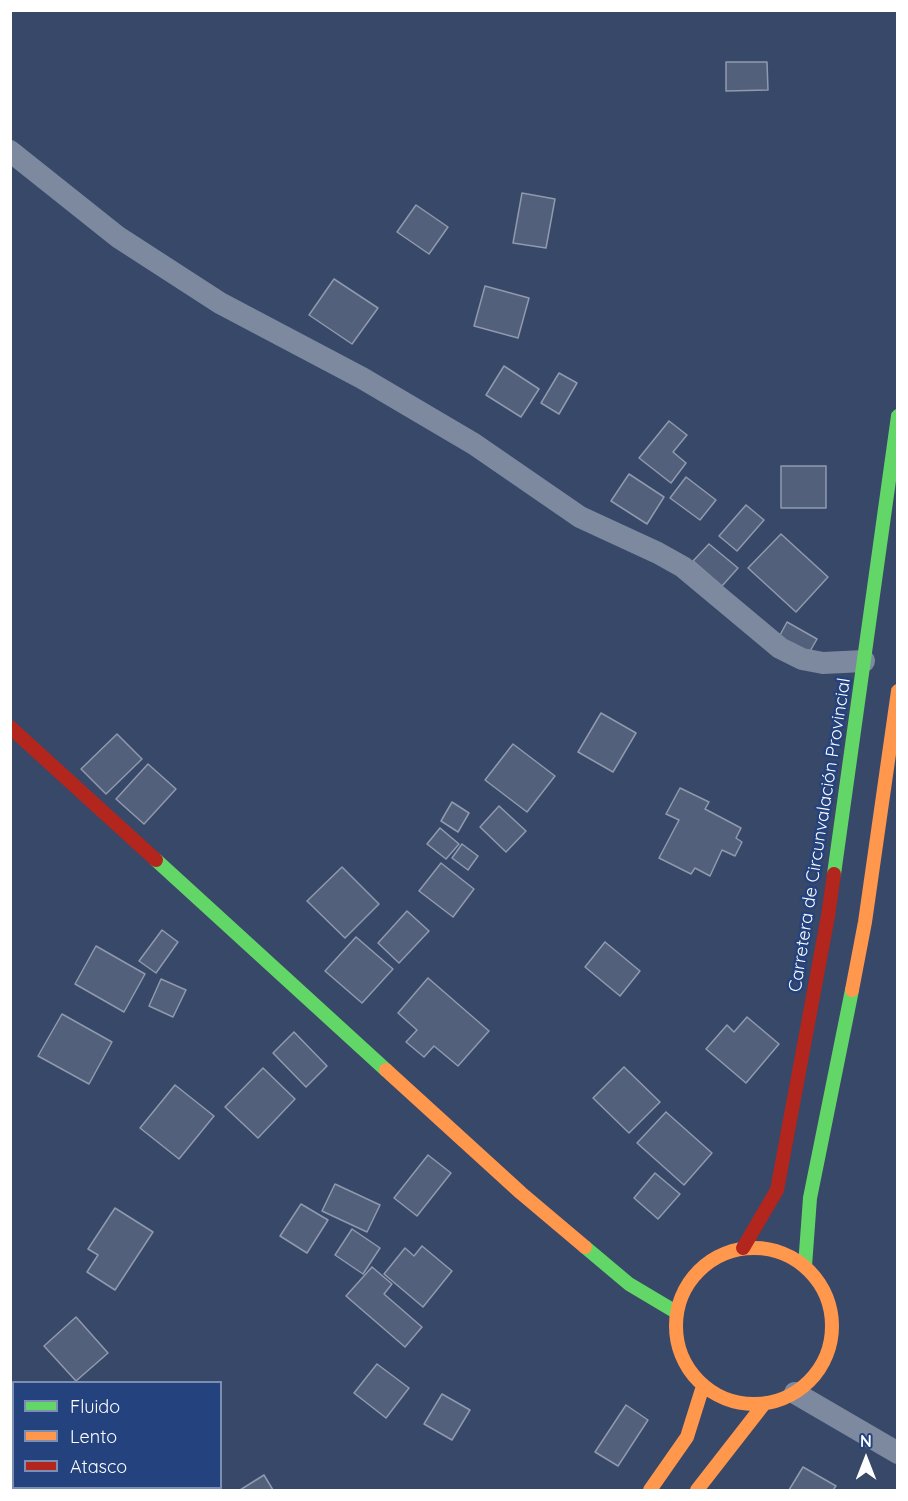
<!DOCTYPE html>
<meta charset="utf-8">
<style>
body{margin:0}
#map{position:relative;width:908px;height:1501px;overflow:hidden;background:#384869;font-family:Quicksand,sans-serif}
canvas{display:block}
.frame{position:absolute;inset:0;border:12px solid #fff;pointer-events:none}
.legend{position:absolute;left:12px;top:1381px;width:210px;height:108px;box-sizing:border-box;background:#24427d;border:2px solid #7c8eb1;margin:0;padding:8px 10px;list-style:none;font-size:18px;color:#fff}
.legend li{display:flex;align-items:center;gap:12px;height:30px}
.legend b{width:30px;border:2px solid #7c8eb1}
.north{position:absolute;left:836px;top:1429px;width:60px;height:60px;-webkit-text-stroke:4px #24427d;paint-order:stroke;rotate:0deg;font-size:16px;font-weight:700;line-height:24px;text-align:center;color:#fff}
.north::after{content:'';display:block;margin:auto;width:21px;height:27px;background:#fff;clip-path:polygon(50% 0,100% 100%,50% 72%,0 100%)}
</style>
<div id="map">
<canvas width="908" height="1501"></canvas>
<div class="frame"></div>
<ul class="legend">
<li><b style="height:8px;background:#63d668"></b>Fluido</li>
<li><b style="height:8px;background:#ff974d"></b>Lento</li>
<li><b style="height:8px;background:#b3261e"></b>Atasco</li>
</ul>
<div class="north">N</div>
</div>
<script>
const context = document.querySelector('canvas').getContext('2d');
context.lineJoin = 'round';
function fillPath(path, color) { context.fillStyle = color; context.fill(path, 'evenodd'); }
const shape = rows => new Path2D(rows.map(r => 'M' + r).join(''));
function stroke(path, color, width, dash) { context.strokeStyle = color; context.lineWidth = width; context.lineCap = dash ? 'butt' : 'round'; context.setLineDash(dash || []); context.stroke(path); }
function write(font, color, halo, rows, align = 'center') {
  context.font = font + ' Quicksand,sans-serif'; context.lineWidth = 5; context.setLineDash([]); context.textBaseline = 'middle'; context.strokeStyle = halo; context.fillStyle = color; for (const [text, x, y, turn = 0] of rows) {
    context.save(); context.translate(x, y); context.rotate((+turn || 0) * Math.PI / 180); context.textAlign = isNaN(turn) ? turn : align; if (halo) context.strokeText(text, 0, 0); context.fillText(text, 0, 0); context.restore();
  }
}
const building = shape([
 [726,62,767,62,768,90,726,91,726,62],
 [522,193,555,199,546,248,513,243,522,193],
 [416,205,448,227,429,254,397,232,416,205],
 [334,279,378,308,352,344,309,315,334,279],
 [485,286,529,298,518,338,474,326,485,286],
 [504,366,539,389,521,417,486,395,504,366],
 [559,373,577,383,559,414,541,403,559,373],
 [669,421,687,435,673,452,686,463,671,483,639,458,669,421],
 [781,466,826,466,826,508,781,508,781,466],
 [629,474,664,497,647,524,611,501,629,474],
 [686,477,716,500,700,520,670,498,686,477],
 [746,505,764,520,737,551,719,536,746,505],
 [781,534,828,577,796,612,748,568,781,534],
 [709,544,738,568,722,586,693,561,709,544],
 [787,622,817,639,809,653,779,637,787,622],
 [601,713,636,733,613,772,578,752,601,713],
 [117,734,142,759,106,794,81,769,117,734],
 [513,744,555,776,527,812,485,780,513,744],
 [148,764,176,789,144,824,116,799,148,764],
 [680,788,709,802,705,809,741,828,736,838,742,842,735,856,722,850,710,876,695,868,691,874,659,858,679,820,666,814,680,788],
 [452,802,469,813,458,832,441,821,452,802],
 [499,806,526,831,506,852,480,827,499,806],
 [440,828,459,844,446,859,427,844,440,828],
 [462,844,478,856,468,870,452,858,462,844],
 [441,863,474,889,453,917,419,891,441,863],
 [342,867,379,904,345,938,307,901,342,867],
 [407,911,429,931,399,963,378,943,407,911],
 [162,930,178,942,156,973,139,961,162,930],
 [356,937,393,969,362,1003,325,971,356,937],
 [605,942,640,971,620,996,585,967,605,942],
 [96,946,145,974,124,1012,75,984,96,946],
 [428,978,489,1031,458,1066,434,1046,424,1057,406,1042,417,1030,398,1013,428,978],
 [161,979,186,990,173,1017,149,1006,161,979],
 [62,1014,112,1042,89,1084,38,1056,62,1014],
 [747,1017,779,1044,746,1083,706,1049,727,1025,734,1032,747,1017],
 [294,1032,327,1066,306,1087,273,1053,294,1032],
 [624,1067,660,1102,629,1133,593,1098,624,1067],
 [263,1068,295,1099,258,1138,225,1107,263,1068],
 [175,1085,214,1116,179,1159,140,1128,175,1085],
 [666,1112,712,1153,684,1185,637,1143,666,1112],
 [428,1155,451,1173,417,1216,394,1198,428,1155],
 [655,1173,680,1194,658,1219,634,1198,655,1173],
 [335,1184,380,1205,367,1232,322,1211,335,1184],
 [301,1204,328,1220,307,1253,280,1236,301,1204],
 [115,1208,153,1232,115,1290,87,1272,98,1255,88,1249,115,1208],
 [352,1229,380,1248,363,1274,335,1255,352,1229],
 [422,1246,452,1271,423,1307,384,1274,405,1248,414,1256,422,1246],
 [372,1267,392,1284,384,1294,422,1327,405,1347,346,1296,372,1267],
 [76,1317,108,1353,76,1381,44,1346,76,1317],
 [377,1364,409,1388,386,1418,354,1393,377,1364],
 [442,1394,470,1410,452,1440,424,1424,442,1394],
 [14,1399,14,1445,10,1447,10,1400,14,1399],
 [626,1405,648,1420,618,1466,595,1452,626,1405],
 [803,1467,836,1486,833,1490,789,1490,803,1467],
 [264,1475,273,1490,240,1490,264,1475],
 [28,1488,51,1488,53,1490,24,1490,28,1488]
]);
fillPath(building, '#53607b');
stroke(building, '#909aae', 1.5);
stroke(shape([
 [10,151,118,237,220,303,362,378,474,444,580,517,658,553,683,567,780,648,802,659,823,663,864,661],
 [795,1393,898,1453]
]), '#7d899f', 22);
stroke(shape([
 [156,860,386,1070],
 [834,874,898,416],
 [585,1247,629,1284,676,1312],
 [805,1266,810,1198,852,990]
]), '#63d668', 14);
stroke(shape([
 [852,990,865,922,898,691],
 [386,1070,521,1193,585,1247],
 '676 1326a78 78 0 1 1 156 0a78 78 0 1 1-156 0Z',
 [650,1490,687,1437,703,1386],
 [697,1490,764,1404]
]), '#ff974d', 14);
stroke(shape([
 [10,727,156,860],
 [743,1248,777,1190,828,916,834,874]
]), '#b3261e', 14);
write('18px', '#fff', '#24427d', [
 ["Carretera de Circunvalación Provincial",820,835,-81]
]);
</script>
